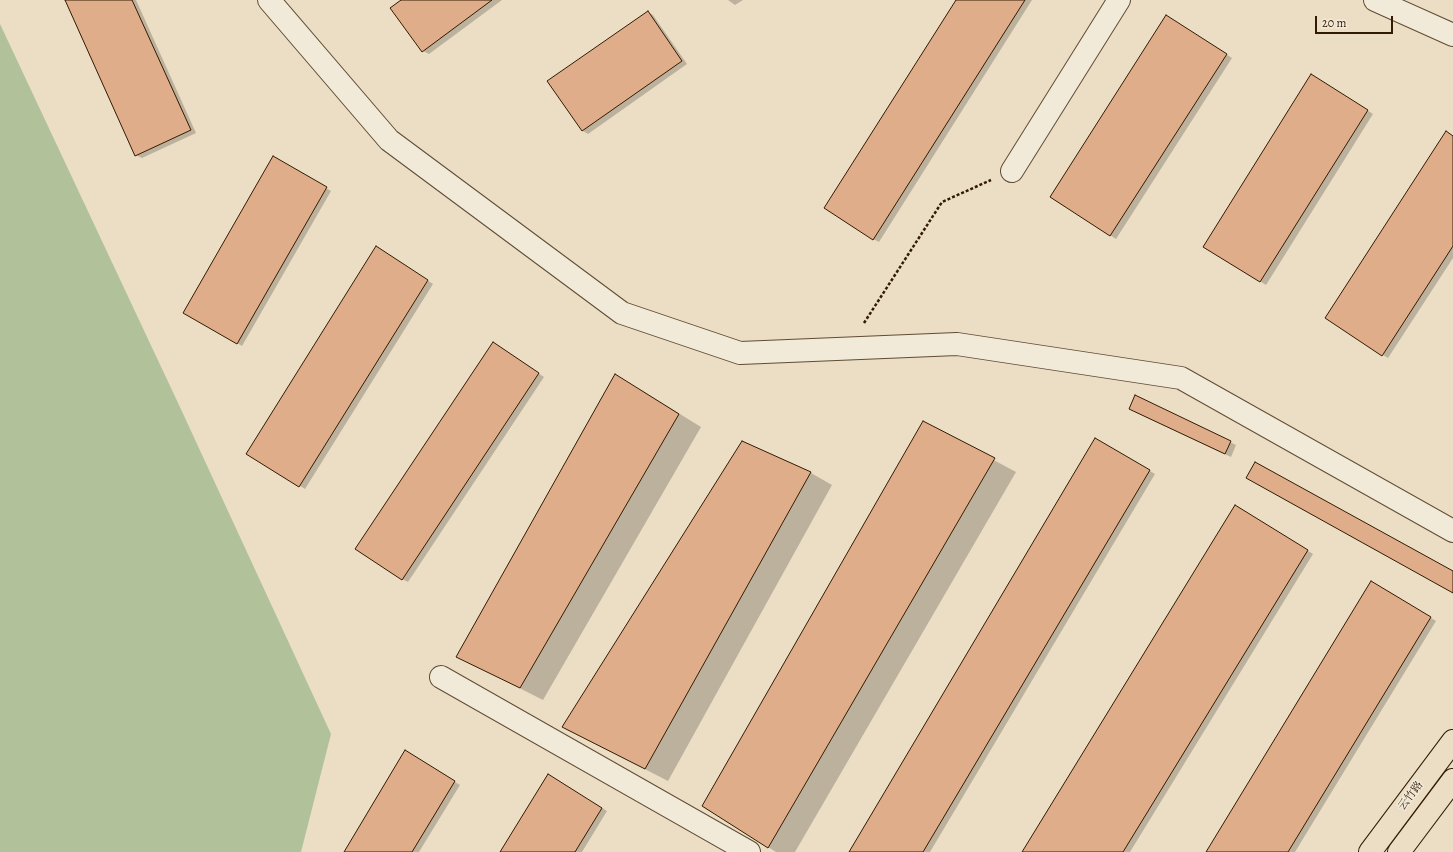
<!DOCTYPE html>
<meta charset="utf-8">
<style>
body{margin:0}
#map{position:relative;width:1453px;height:852px;overflow:hidden;background:#ebdec5;font-family:Alegreya,serif}
canvas{display:block}
.scale{position:absolute;left:1315px;top:16px;width:78px;height:18px;box-sizing:border-box;border:2px solid #321b02;border-top:0;padding-left:5px;font-size:12px;line-height:14px;white-space:nowrap;color:#321b02;-webkit-text-stroke:3px #f2ead9;paint-order:stroke}
</style>
<div id="map">
<canvas width="1453" height="852"></canvas>
<div class="scale">20 m</div>
</div>
<script>
const context = document.querySelector('canvas').getContext('2d');
context.lineJoin = 'round';
function fillPath(path, color) { context.fillStyle = color; context.fill(path, 'evenodd'); }
const shape = rows => new Path2D(rows.map(r => 'M' + r).join(''));
function stroke(path, color, width, dash) { context.strokeStyle = color; context.lineWidth = width; context.lineCap = dash ? 'butt' : 'round'; context.setLineDash(dash || []); context.stroke(path); }
function write(font, color, halo, rows, align = 'center') {
  context.font = font + ' Alegreya,"Noto Serif SC",serif'; context.lineWidth = 3; context.setLineDash([]); context.textBaseline = 'middle'; context.strokeStyle = halo; context.fillStyle = color; for (const [text, x, y, turn = 0] of rows) {
    context.save(); context.translate(x, y); context.rotate((+turn || 0) * Math.PI / 180); context.textAlign = isNaN(turn) ? turn : align; if (halo) context.strokeText(text, 0, 0); context.fillText(text, 0, 0); context.restore();
  }
}
fillPath(shape([
 [0,24,179,405,331,734,301,852,0,852]
]), '#b1c29a');
fillPath(shape([
 [66,0,136,0,196,133,142,158,136,155],
 [403,0,502,0,429,54,423,51],
 [728,0,743,0,735,5],
 [957,0,1032,0,879,242,873,239],
 [648,12,653,15,687,64,588,134,583,131,549,82],
 [1172,20,1232,58,1116,239,1051,197],
 [1311,75,1373,114,1266,285,1205,247],
 [1453,137,1453,258,1388,358,1383,355],
 [274,157,331,191,242,346,185,313],
 [382,251,433,284,305,489,248,454],
 [498,347,544,377,408,582,402,579],
 [638,388,701,427,543,700,458,657],
 [1136,397,1236,445,1231,457,1135,412],
 [923,422,1016,472,795,852,776,852,768,847],
 [1095,439,1155,474,930,852,850,852],
 [811,473,832,485,668,781,563,727],
 [1235,506,1313,554,1130,852,1023,852],
 [1372,582,1436,621,1295,852,1207,852],
 [405,752,460,785,419,852,345,852],
 [548,775,607,811,582,852,501,852]
]), '#0003');
const building = shape([
 [65,0,132,0,191,130,135,156,65,0],
 [401,0,492,0,422,52,390,8,401,0],
 [956,0,1025,0,873,240,824,208,956,0],
 [648,11,682,61,582,131,547,81,648,11],
 [1166,15,1227,54,1110,236,1050,197,1166,15],
 [1311,74,1368,110,1260,282,1203,247,1311,74],
 [1446,131,1453,136,1453,246,1382,356,1325,318,1446,131],
 [273,156,327,187,237,344,183,313,273,156],
 [376,246,428,280,299,487,246,454,376,246],
 [493,342,539,373,402,580,355,549,493,342],
 [615,374,679,414,520,688,456,657,615,374],
 [1135,395,1231,441,1225,454,1129,409,1135,395],
 [923,421,995,458,768,848,702,806,923,421],
 [1095,438,1150,470,923,852,849,852,1095,438],
 [742,441,811,472,645,769,562,727,742,441],
 [1255,462,1453,571,1453,593,1246,478,1255,462],
 [1235,505,1308,550,1123,852,1022,852,1235,505],
 [1371,581,1431,617,1288,852,1206,852,1371,581],
 [405,750,455,781,412,852,344,852,405,750],
 [548,774,602,808,575,852,500,852,548,774]
]);
fillPath(building, '#dfad89');
stroke(building, '#321b02', 1);
const minor = shape([
 [269,0,389,140,622,313,740,353,957,344,1181,378,1453,531],
 [1375,0,1453,35],
 [1012,171,1119,0],
 [441,677,749,852]
]);
const major = shape([
 [1370,852,1453,741],
 [1399,852,1453,780]
]);
stroke(minor, '#604c33', 24);
stroke(major, '#321b02', 24);
stroke(shape([
 [864,323,942,202,991,180]
]), '#321b02', 2.5, [3, 2]);
stroke(minor, '#f2ead9', 22);
stroke(major, '#ebdec5', 22);
write('11px', '#321b02', '#f2ead9', [
 ["云竹路",1411,796,-53]
]);
</script>
